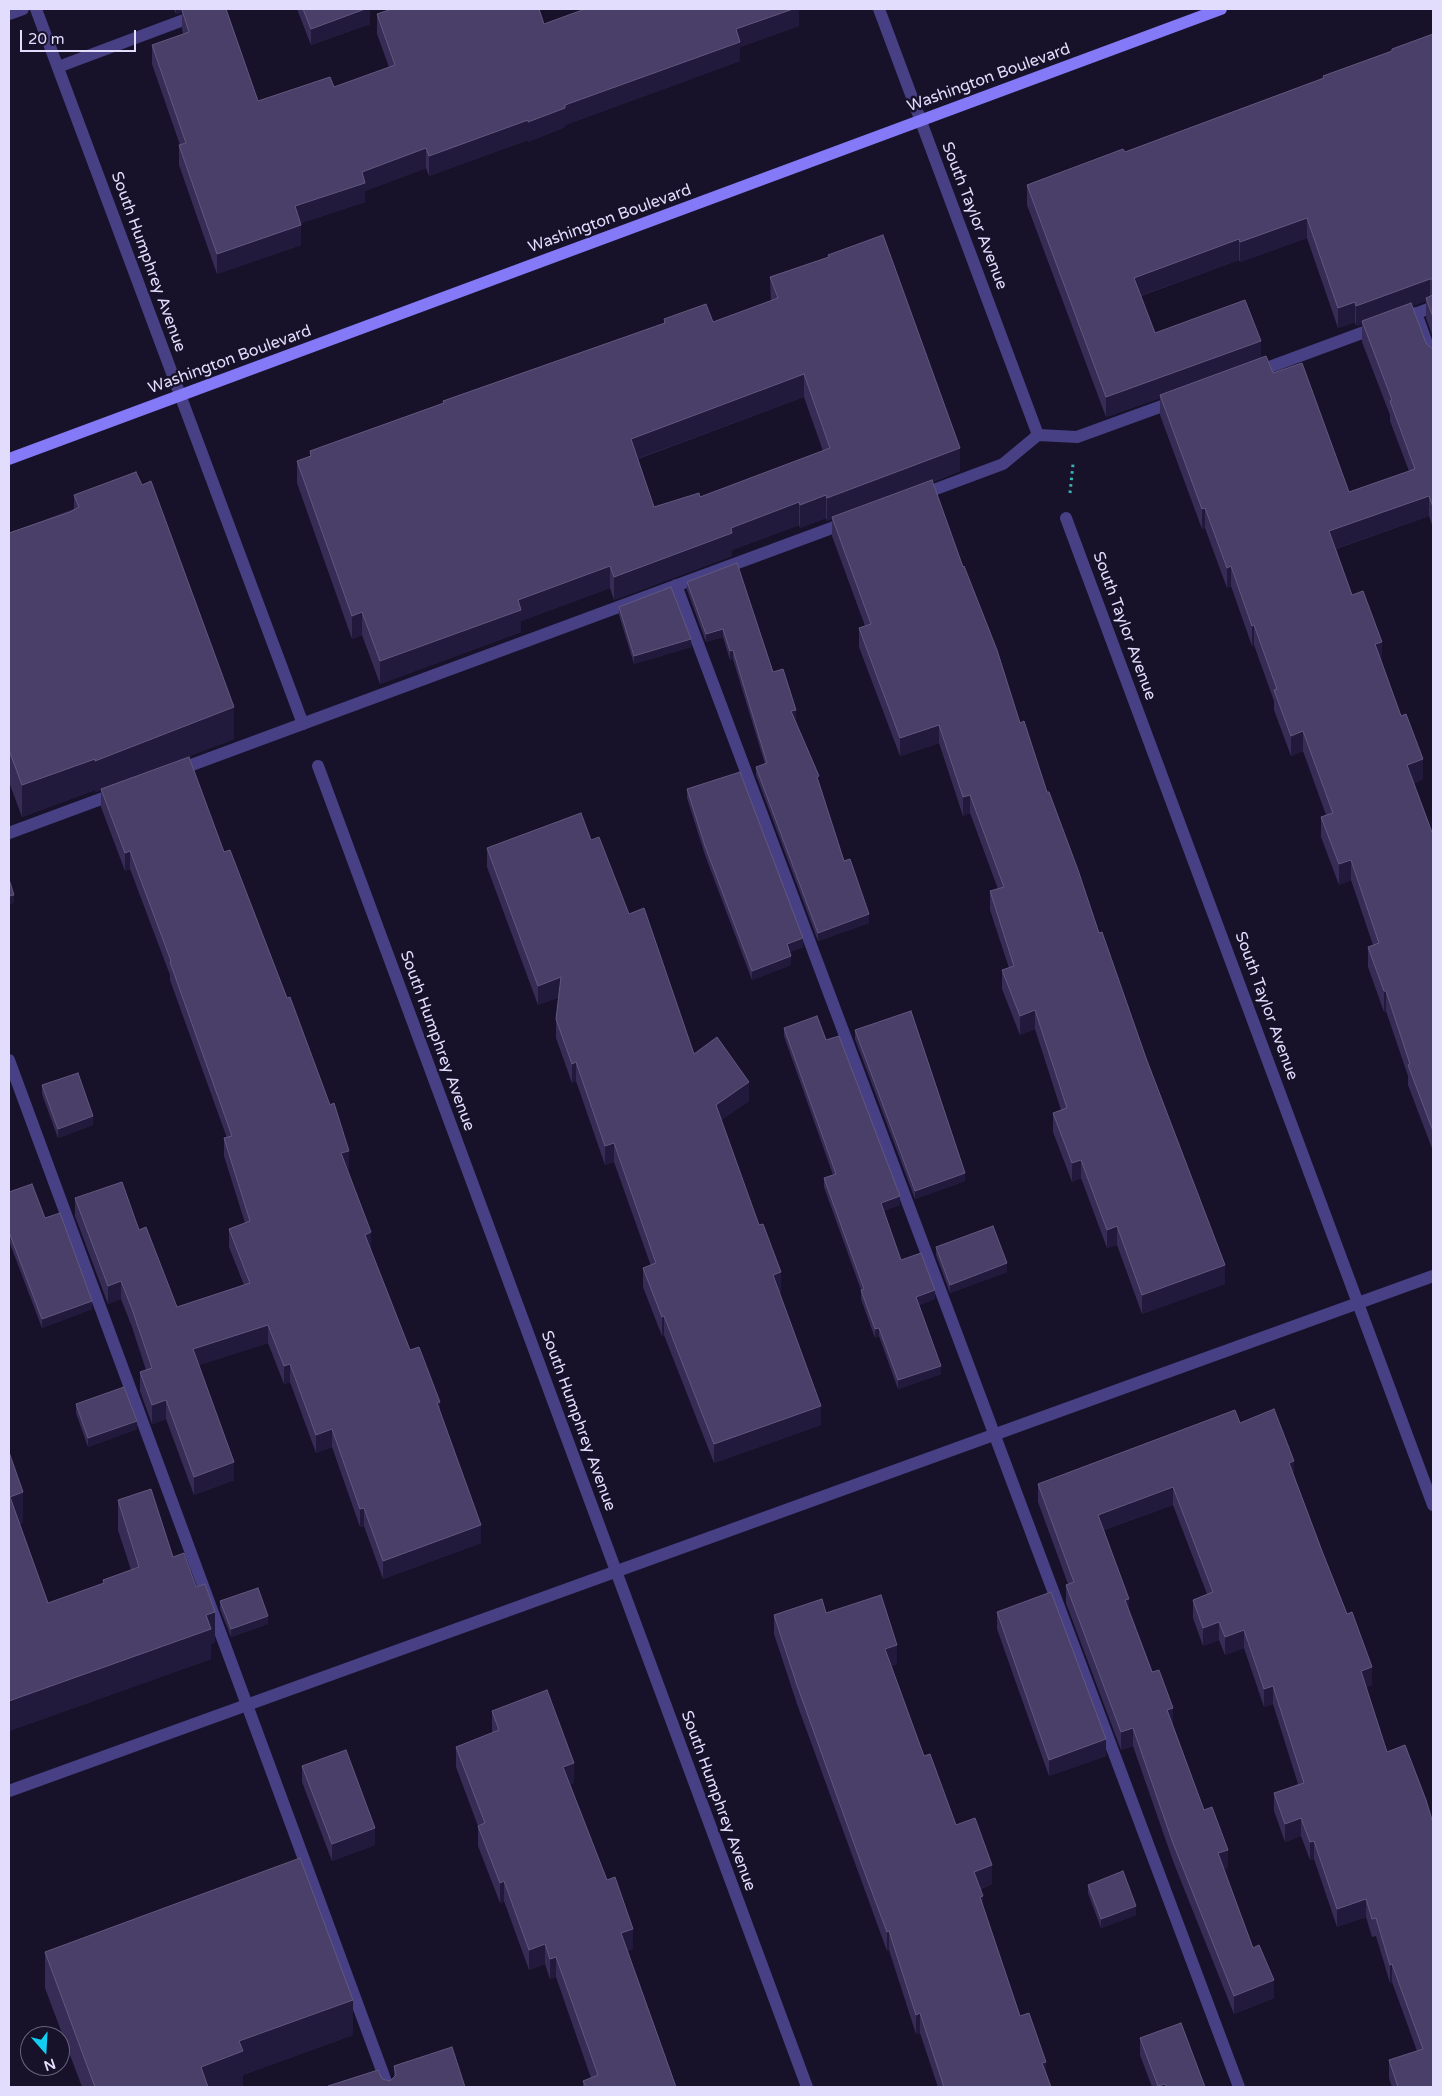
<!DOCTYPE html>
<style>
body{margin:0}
#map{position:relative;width:1442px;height:2096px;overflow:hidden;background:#171229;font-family:"Varela Round",sans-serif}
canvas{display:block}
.frame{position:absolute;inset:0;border:10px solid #e2dcfd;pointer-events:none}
.north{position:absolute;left:20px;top:2026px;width:50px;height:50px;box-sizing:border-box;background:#171229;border:1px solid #68637e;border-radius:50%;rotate:161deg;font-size:14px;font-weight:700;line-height:20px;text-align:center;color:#e2dcfd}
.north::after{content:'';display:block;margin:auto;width:18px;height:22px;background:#14cef1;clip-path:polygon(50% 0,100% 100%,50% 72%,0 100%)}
.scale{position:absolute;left:20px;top:30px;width:116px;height:22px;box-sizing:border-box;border:2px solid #e2dcfd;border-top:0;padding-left:6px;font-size:15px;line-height:18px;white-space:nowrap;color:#e2dcfd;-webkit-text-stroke:4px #171229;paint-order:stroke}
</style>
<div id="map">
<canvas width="1442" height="2096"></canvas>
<div class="frame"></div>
<div class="north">N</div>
<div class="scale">20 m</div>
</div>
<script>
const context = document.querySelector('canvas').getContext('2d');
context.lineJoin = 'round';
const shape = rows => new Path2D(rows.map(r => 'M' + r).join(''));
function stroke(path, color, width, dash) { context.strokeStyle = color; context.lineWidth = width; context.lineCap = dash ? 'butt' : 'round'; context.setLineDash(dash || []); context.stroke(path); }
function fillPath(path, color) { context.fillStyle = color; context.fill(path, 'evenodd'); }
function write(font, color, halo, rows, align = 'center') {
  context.font = font + ' "Varela Round",sans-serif'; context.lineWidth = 5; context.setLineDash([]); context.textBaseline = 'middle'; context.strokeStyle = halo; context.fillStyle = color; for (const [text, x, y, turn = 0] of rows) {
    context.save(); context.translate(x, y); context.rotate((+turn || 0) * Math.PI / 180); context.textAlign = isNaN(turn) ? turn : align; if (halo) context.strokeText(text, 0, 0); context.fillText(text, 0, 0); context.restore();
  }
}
stroke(shape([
 [1070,493,1073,464]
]), '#38b5b5', 3, [2.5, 4]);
stroke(shape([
 [9,14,23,9],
 [58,67,213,9],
 [1416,313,1433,360],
 [1399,320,1433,307],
 [1256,372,1378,327],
 [920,495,1003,464,1038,435,1077,437,1176,401],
 [676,585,1239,2087],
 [178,770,848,522],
 [9,833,117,793],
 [9,1060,388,2087]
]), '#474085', 12);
stroke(shape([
 [36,9,303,724],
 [879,9,1038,435],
 [1066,518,1433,1505],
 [318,766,807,2087],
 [9,1791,1433,1276]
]), '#474085', 12);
stroke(shape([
 [9,459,1221,9]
]), '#8479f7', 12);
fillPath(shape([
 [174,9,226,9,258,101,334,87,389,67,377,34,377,14,544,24,799,9,799,26,740,47,740,61,565,125,565,127,528,142,528,140,429,176,426,168,365,191,365,202,301,223,301,245,217,274,179,165,179,145,180,145,152,64,152,45,183,34,182,29,182,12,176,14],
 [297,9,370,9,370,24,311,45],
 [1433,34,1433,337,1426,318,1426,301,1412,306,1426,343,1431,348,1433,348,1433,528,1429,516,1336,549,1352,595,1382,662,1423,779,1414,783,1433,836,1433,1151,1408,1085,1408,1076,1386,1011,1384,1012,1368,967,1368,947,1373,945,1351,880,1339,885,1321,837,1321,817,1326,815,1303,751,1291,756,1274,710,1274,701,1254,645,1252,646,1231,586,1227,588,1205,528,1202,529,1160,415,1160,398,1106,417,1027,205,1027,185,1125,152,1323,78,1323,76,1392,51,1392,49],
 [1307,238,1338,328,1355,322,1356,326,1362,324,1362,342,1390,415,1390,421,1409,471,1349,492,1273,373,1261,358,1155,333,1141,296,1239,260,1240,262],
 [828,255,960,471,932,482,963,567,1020,723,1047,792,1099,933,1225,1284,1142,1314,1117,1245,1107,1248,1081,1178,1072,1182,1053,1132,1053,1113,1061,1110,1035,1029,1020,1035,1002,989,1002,970,1009,968,990,910,990,891,998,889,970,813,963,816,939,743,900,756,859,647,859,628,865,626,832,536,832,519,827,521,826,518,800,528,799,525,732,550,732,556,614,600,610,588,521,621,521,632,380,684,362,635,352,639,297,483,297,461,310,456,310,451,443,403,443,401,664,323,664,319,713,322,771,301,770,277,828,257],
 [804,397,823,451,700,497,654,507,638,459],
 [74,495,234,739,158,768,224,852,349,1169,347,1170,371,1251,410,1350,440,1412,481,1543,383,1579,364,1526,360,1527,332,1447,316,1453,290,1382,284,1384,268,1343,199,1365,234,1480,194,1495,166,1419,152,1424,140,1391,140,1372,146,1370,132,1327,121,1299,108,1304,75,1216,75,1198,139,1230,177,1307,244,1285,229,1247,229,1229,245,1223,224,1156,224,1138,227,1138,170,980,170,975,130,869,125,871,101,807,101,790,95,792,95,790,22,817,9,782,9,533,74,509],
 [687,582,773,672,796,718,795,719,819,785,844,861,869,923,818,941,756,775,756,767,765,764,733,659,730,660,723,637,706,642,687,590],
 [619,607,691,647,634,664,619,615],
 [687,789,803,947,790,952,791,965,752,980,705,855,687,798],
 [591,840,629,914,694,1054,749,1101,721,1120,781,1291,779,1292,821,1425,714,1463,664,1335,662,1336,643,1287,643,1268,651,1266,614,1162,605,1165,576,1081,572,1083,556,1038,556,1019,559,997,538,1005,487,867,487,848],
 [784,1028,826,1040,900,1205,883,1211,901,1260,935,1299,919,1305,941,1374,898,1389,879,1336,875,1338,861,1299,861,1290,824,1187,824,1178,833,1175,784,1036],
 [855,1030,965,1181,915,1199,855,1039],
 [42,1085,93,1125,58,1138,42,1094],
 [9,1192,45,1218,92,1309,42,1328,9,1241],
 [936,1247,1007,1272,950,1293,936,1255],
 [76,1404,137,1429,88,1447,76,1413],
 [1240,1423,1294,1476,1372,1685,1366,1687,1433,2087,1392,2087,1389,2078,1389,2060,1417,2051,1392,1982,1390,1983,1376,1936,1372,1937,1366,1917,1337,1927,1314,1859,1310,1860,1301,1836,1285,1842,1274,1811,1274,1793,1298,1784,1273,1704,1264,1707,1244,1648,1225,1655,1219,1640,1203,1646,1193,1618,1193,1600,1207,1594,1173,1505,1104,1530,1129,1610,1173,1725,1204,1810,1228,1868,1224,1869,1253,1948,1274,1998,1234,2014,1173,1861,1133,1746,1121,1750,1066,1603,1066,1585,1068,1584,1038,1502,1038,1484],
 [9,1452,23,1523,19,1524,48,1603,103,1584,103,1580,131,1570,118,1530,118,1500,173,1557,215,1642,211,1644,211,1659,9,1731],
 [220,1601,268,1624,231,1637,220,1609],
 [997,1612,1106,1756,1049,1776,997,1629],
 [826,1613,897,1664,891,1666,924,1756,956,1825,992,1884,981,1889,983,1906,1020,2016,1046,2071,1051,2087,938,2087,920,2033,916,2034,889,1950,887,1951,797,1704,774,1634,774,1615],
 [492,1711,574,1783,570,1784,633,1949,627,1951,676,2087,583,2087,583,2081,591,2078,556,1977,550,1979,545,1964,529,1970,504,1901,500,1903,478,1846,478,1826,456,1767,456,1747,493,1733,492,1731],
 [302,1766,375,1845,332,1861,302,1782],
 [1088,1885,1136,1915,1101,1928,1088,1893],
 [45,1952,353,2035,243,2075,243,2087,82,2087,45,1988],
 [1140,2038,1205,2087,1152,2087,1140,2055],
 [394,2066,465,2087,328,2087,328,2086,382,2079,390,2081,394,2078]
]), '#372c56');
fillPath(shape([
 [176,9,190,9,182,10,182,12,176,14],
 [365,9,370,9,370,24,311,45,311,29],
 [793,9,799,9,799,26,740,47,740,61,565,125,565,127,528,142,528,122,736,29],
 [528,120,528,140,429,176,429,156],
 [426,148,426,168,365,191,365,202,295,225,295,206,362,172],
 [1307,218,1307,238,1240,262,1240,242],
 [301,225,301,245,217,274,217,254],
 [1239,239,1239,260,1134,298,1134,278],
 [1430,279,1430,299,1426,298,1426,301,1363,324,1362,321,1362,324,1356,326,1356,306],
 [1355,302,1355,322,1338,328,1338,308],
 [1261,341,1261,361,1160,395,1160,398,1106,417,1106,397],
 [804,374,804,397,631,461,631,439],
 [960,448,960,471,827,521,827,498],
 [826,495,826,518,800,528,800,505],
 [1429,496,1429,516,1329,551,1329,531],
 [799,502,799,525,732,550,732,556,614,600,614,577,731,528],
 [1205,508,1205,528,1202,529,1202,509],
 [610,566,610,588,521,621,521,632,380,684,380,661,518,600],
 [1231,566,1231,586,1227,588,1227,568],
 [362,612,362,635,352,639,352,616],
 [1254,625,1254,645,1252,646,1252,626],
 [723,629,723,637,706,642,706,634],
 [691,639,691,647,634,664,634,656],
 [1382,642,1382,662,1375,664,1375,644],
 [733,650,733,659,730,660,730,651],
 [234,707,234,739,95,792,95,761],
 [796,710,796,718,791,720,791,711],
 [939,725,939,743,900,756,900,738],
 [1303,731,1303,751,1291,756,1291,736],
 [95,759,95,790,22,817,22,785],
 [1423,759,1423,779,1407,785,1407,765],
 [970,795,970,813,963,816,963,797],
 [130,851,130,869,125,871,125,853],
 [1351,860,1351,880,1339,885,1339,864],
 [14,895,14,903,9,905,9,896],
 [869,914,869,923,818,941,818,933],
 [803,938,803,947,787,953,787,944],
 [791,956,791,965,752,980,752,971],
 [561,977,561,996,538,1005,538,986],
 [1384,991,1386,991,1386,1011,1384,1012],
 [1035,1010,1035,1029,1020,1035,1020,1016],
 [576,1062,576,1081,572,1083,572,1064],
 [749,1082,749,1101,716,1124,716,1105],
 [10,1114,10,1131,9,1131,9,1115],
 [93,1116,93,1125,58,1138,58,1129],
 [614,1143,614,1162,605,1165,605,1146],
 [349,1151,349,1169,341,1172,341,1153],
 [1081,1160,1081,1178,1072,1182,1072,1163],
 [965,1173,965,1181,915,1199,915,1191],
 [900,1196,900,1205,881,1212,881,1203],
 [1117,1226,1117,1245,1107,1248,1107,1230],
 [371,1232,371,1251,365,1235],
 [1007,1263,1007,1272,950,1293,950,1285],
 [1225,1265,1225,1284,1142,1314,1142,1295],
 [781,1272,781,1291,773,1294,773,1275],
 [121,1281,121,1299,108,1304,108,1286],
 [935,1290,935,1299,916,1306,916,1297],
 [92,1301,92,1309,42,1328,42,1319],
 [664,1316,664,1335,662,1336,662,1317],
 [268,1325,268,1343,193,1367,193,1349],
 [879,1328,879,1336,875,1338,875,1329],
 [290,1364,290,1382,284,1384,284,1366],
 [941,1366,941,1374,898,1389,898,1380],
 [166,1400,166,1419,152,1424,152,1405],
 [440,1402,440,1420,437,1403],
 [821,1406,821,1425,714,1463,714,1444],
 [137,1421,137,1429,88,1447,88,1438],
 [332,1429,332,1447,316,1453,316,1435],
 [1294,1461,1294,1479,1289,1463],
 [234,1462,234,1480,194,1495,194,1477],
 [1173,1487,1173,1505,1098,1532,1098,1515],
 [23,1492,23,1523,10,1528,10,1497],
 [364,1508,364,1526,360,1527,360,1509],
 [481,1525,481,1543,383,1579,383,1561],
 [1129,1599,1129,1617,1125,1600],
 [215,1612,215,1642,211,1644,211,1659,9,1731,9,1701,206,1615],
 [268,1616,268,1624,231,1637,231,1629],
 [1219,1622,1219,1640,1203,1646,1203,1628],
 [1244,1630,1244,1648,1225,1655,1225,1637],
 [897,1645,897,1664,885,1668,885,1649],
 [1372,1667,1372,1685,1361,1689,1361,1671],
 [1273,1686,1273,1704,1264,1707,1264,1689],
 [1173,1708,1173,1726,1167,1710],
 [1133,1728,1133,1746,1121,1750,1121,1732],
 [1106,1739,1106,1756,1049,1776,1049,1760],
 [574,1763,574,1783,563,1787,563,1767],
 [1301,1818,1301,1836,1285,1842,1285,1824],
 [375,1828,375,1845,332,1861,332,1844],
 [1314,1841,1314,1859,1310,1860,1310,1842],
 [1228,1850,1228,1868,1218,1871,1218,1853],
 [992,1865,992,1884,974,1891,974,1872],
 [504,1881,504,1901,500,1903,500,1883],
 [983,1896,983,1916,980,1897],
 [1366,1899,1366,1917,1337,1927,1337,1909],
 [1136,1906,1136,1915,1101,1928,1101,1919],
 [633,1929,633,1949,621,1953,621,1933],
 [889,1931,889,1950,887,1951,887,1932],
 [545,1944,545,1964,529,1970,529,1950],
 [556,1957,556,1977,550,1979,550,1959],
 [1392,1964,1392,1982,1390,1983,1390,1965],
 [1274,1980,1274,1998,1234,2014,1234,1996],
 [353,2000,353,2035,243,2075,243,2087,201,2087,201,2067,239,2041],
 [920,2013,920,2033,916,2034,916,2015],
 [1046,2062,1046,2081,1042,2063],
 [1165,2084,1165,2087,1158,2087,1158,2086]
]), '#221a3c');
const building = shape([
 [185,9,226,9,258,101,330,77,334,87,395,65,377,14,392,9,539,9,544,24,585,9,793,9,736,29,740,42,565,105,565,108,528,122,528,120,429,156,426,148,362,172,365,183,295,206,301,225,217,254,179,145,186,143,152,45,189,32,182,10,185,9],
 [303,9,365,9,311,29,303,9],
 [1433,34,1433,279,1430,279,1356,306,1355,302,1338,308,1307,218,1240,242,1239,239,1134,278,1155,333,1245,300,1261,341,1106,397,1027,185,1123,149,1125,152,1324,78,1323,76,1392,51,1392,49,1433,34],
 [883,235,960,448,827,498,826,495,800,505,799,502,731,528,732,533,614,577,610,566,518,600,521,610,380,661,362,612,352,616,297,461,311,456,310,451,444,403,443,401,665,323,664,319,706,304,713,322,778,298,770,277,829,257,828,255,883,235],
 [804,374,830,448,700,497,699,493,654,507,631,439,804,374],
 [1433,295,1433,317,1426,298,1433,295],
 [1411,303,1426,343,1431,348,1433,348,1433,507,1429,496,1329,531,1352,595,1363,591,1382,642,1375,644,1401,716,1406,714,1423,759,1407,765,1433,835,1433,900,1432,900,1433,904,1433,1131,1408,1065,1410,1064,1386,991,1384,991,1368,947,1379,943,1351,860,1339,864,1321,817,1333,813,1303,731,1291,736,1274,690,1277,689,1254,625,1252,626,1231,566,1227,568,1205,508,1202,509,1160,395,1266,356,1273,373,1302,363,1349,492,1415,469,1390,401,1392,400,1362,321,1411,303],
 [136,472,142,485,151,481,234,707,95,761,95,759,22,785,9,750,9,533,70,512,79,507,74,495,136,472],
 [932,480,963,567,964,566,997,650,1020,723,1024,721,1047,792,1049,792,1078,870,1099,933,1102,932,1146,1058,1225,1265,1142,1295,1117,1226,1107,1230,1081,1160,1072,1163,1053,1113,1067,1108,1035,1010,1020,1016,1002,970,1014,966,990,891,1004,887,970,795,963,797,939,725,900,738,859,628,871,624,832,517,932,480],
 [737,563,773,672,783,669,796,710,791,711,819,776,817,777,844,861,850,859,869,914,818,933,756,767,767,763,733,650,730,651,723,629,706,634,687,582,737,563],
 [671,587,691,639,634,656,619,607,671,587],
 [189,757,224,852,230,850,287,998,290,997,330,1105,334,1103,349,1151,341,1153,371,1232,365,1235,410,1350,419,1347,440,1402,437,1403,481,1525,383,1561,364,1508,360,1509,332,1429,316,1435,290,1364,284,1366,268,1325,193,1349,234,1462,194,1477,166,1400,152,1405,140,1372,152,1368,132,1309,121,1281,108,1286,75,1198,122,1182,139,1230,146,1227,177,1307,250,1283,229,1229,250,1221,224,1138,232,1136,170,962,171,961,130,851,125,853,101,789,189,757],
 [740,772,803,938,787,944,791,956,752,971,705,846,687,789,740,772],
 [581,813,591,840,599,837,629,914,644,908,694,1054,717,1037,749,1082,716,1105,759,1225,763,1224,781,1272,773,1275,821,1406,714,1444,664,1316,662,1317,643,1268,656,1263,614,1143,605,1146,576,1062,572,1064,556,1019,561,977,538,986,487,848,581,813],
 [9,879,14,895,9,896,9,879],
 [911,1011,965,1173,915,1191,855,1030,911,1011],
 [817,1016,826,1040,839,1036,900,1196,881,1203,901,1260,921,1253,935,1290,916,1297,941,1366,898,1380,879,1328,875,1329,861,1290,864,1289,824,1178,836,1174,784,1028,817,1016],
 [78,1073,93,1116,58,1129,42,1085,78,1073],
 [32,1184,45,1218,60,1213,92,1301,42,1319,9,1232,9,1192,32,1184],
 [993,1226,1007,1263,950,1285,936,1247,993,1226],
 [124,1387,137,1421,88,1438,76,1404,124,1387],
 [1274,1409,1294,1461,1289,1463,1322,1551,1347,1614,1352,1612,1372,1667,1361,1671,1387,1752,1405,1745,1426,1800,1433,1823,1433,2087,1398,2087,1389,2060,1423,2049,1392,1964,1390,1965,1376,1918,1372,1919,1366,1899,1337,1909,1314,1841,1310,1842,1301,1818,1285,1824,1274,1793,1304,1783,1273,1686,1264,1689,1244,1630,1225,1637,1219,1622,1203,1628,1193,1600,1213,1592,1173,1487,1098,1515,1129,1599,1125,1600,1152,1672,1159,1670,1173,1708,1167,1710,1204,1810,1212,1807,1228,1850,1218,1853,1253,1948,1259,1945,1274,1980,1234,1996,1173,1843,1133,1728,1121,1732,1066,1585,1074,1582,1038,1484,1235,1410,1240,1423,1274,1409],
 [9,1452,23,1492,10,1497,48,1603,104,1583,103,1580,139,1567,118,1500,151,1489,173,1557,184,1553,196,1587,205,1584,215,1612,206,1615,211,1629,9,1701,9,1452],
 [258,1588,268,1616,231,1629,220,1601,258,1588],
 [1051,1592,1106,1739,1049,1760,997,1612,1051,1592],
 [881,1595,897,1645,885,1649,924,1756,930,1754,956,1825,975,1818,992,1865,974,1872,983,1896,980,1897,1020,2016,1029,2013,1046,2062,1042,2063,1051,2087,944,2087,920,2013,916,2015,889,1931,887,1932,860,1860,797,1685,774,1615,822,1599,826,1613,881,1595],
 [547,1690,574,1763,563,1767,607,1880,615,1877,633,1929,621,1933,676,2087,586,2087,583,2081,598,2075,556,1957,550,1959,545,1944,529,1950,504,1881,500,1883,478,1826,485,1823,456,1747,499,1730,492,1711,547,1690],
 [346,1750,375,1828,332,1844,302,1766,346,1750],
 [300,1858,353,2000,239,2041,243,2051,201,2067,208,2087,95,2087,45,1952,300,1858],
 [1123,1871,1136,1906,1101,1919,1088,1885,1123,1871],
 [1181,2023,1205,2087,1167,2087,1165,2084,1158,2086,1140,2038,1181,2023],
 [452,2047,465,2087,329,2087,328,2086,378,2070,382,2079,390,2081,396,2075,394,2066,452,2047]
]);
fillPath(building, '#493f68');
stroke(building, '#61587f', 1);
write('16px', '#e2dcfd', '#171229', [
 ["Washington Boulevard",989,78,-20],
 ["South Taylor Avenue",974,216,69],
 ["Washington Boulevard",610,219,-20],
 ["South Humphrey Avenue",148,262,70],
 ["Washington Boulevard",230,360,-20],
 ["South Taylor Avenue",1124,626,70],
 ["South Taylor Avenue",1266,1006,70],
 ["South Humphrey Avenue",437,1041,70],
 ["South Humphrey Avenue",578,1421,70],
 ["South Humphrey Avenue",718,1801,70]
]);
</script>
